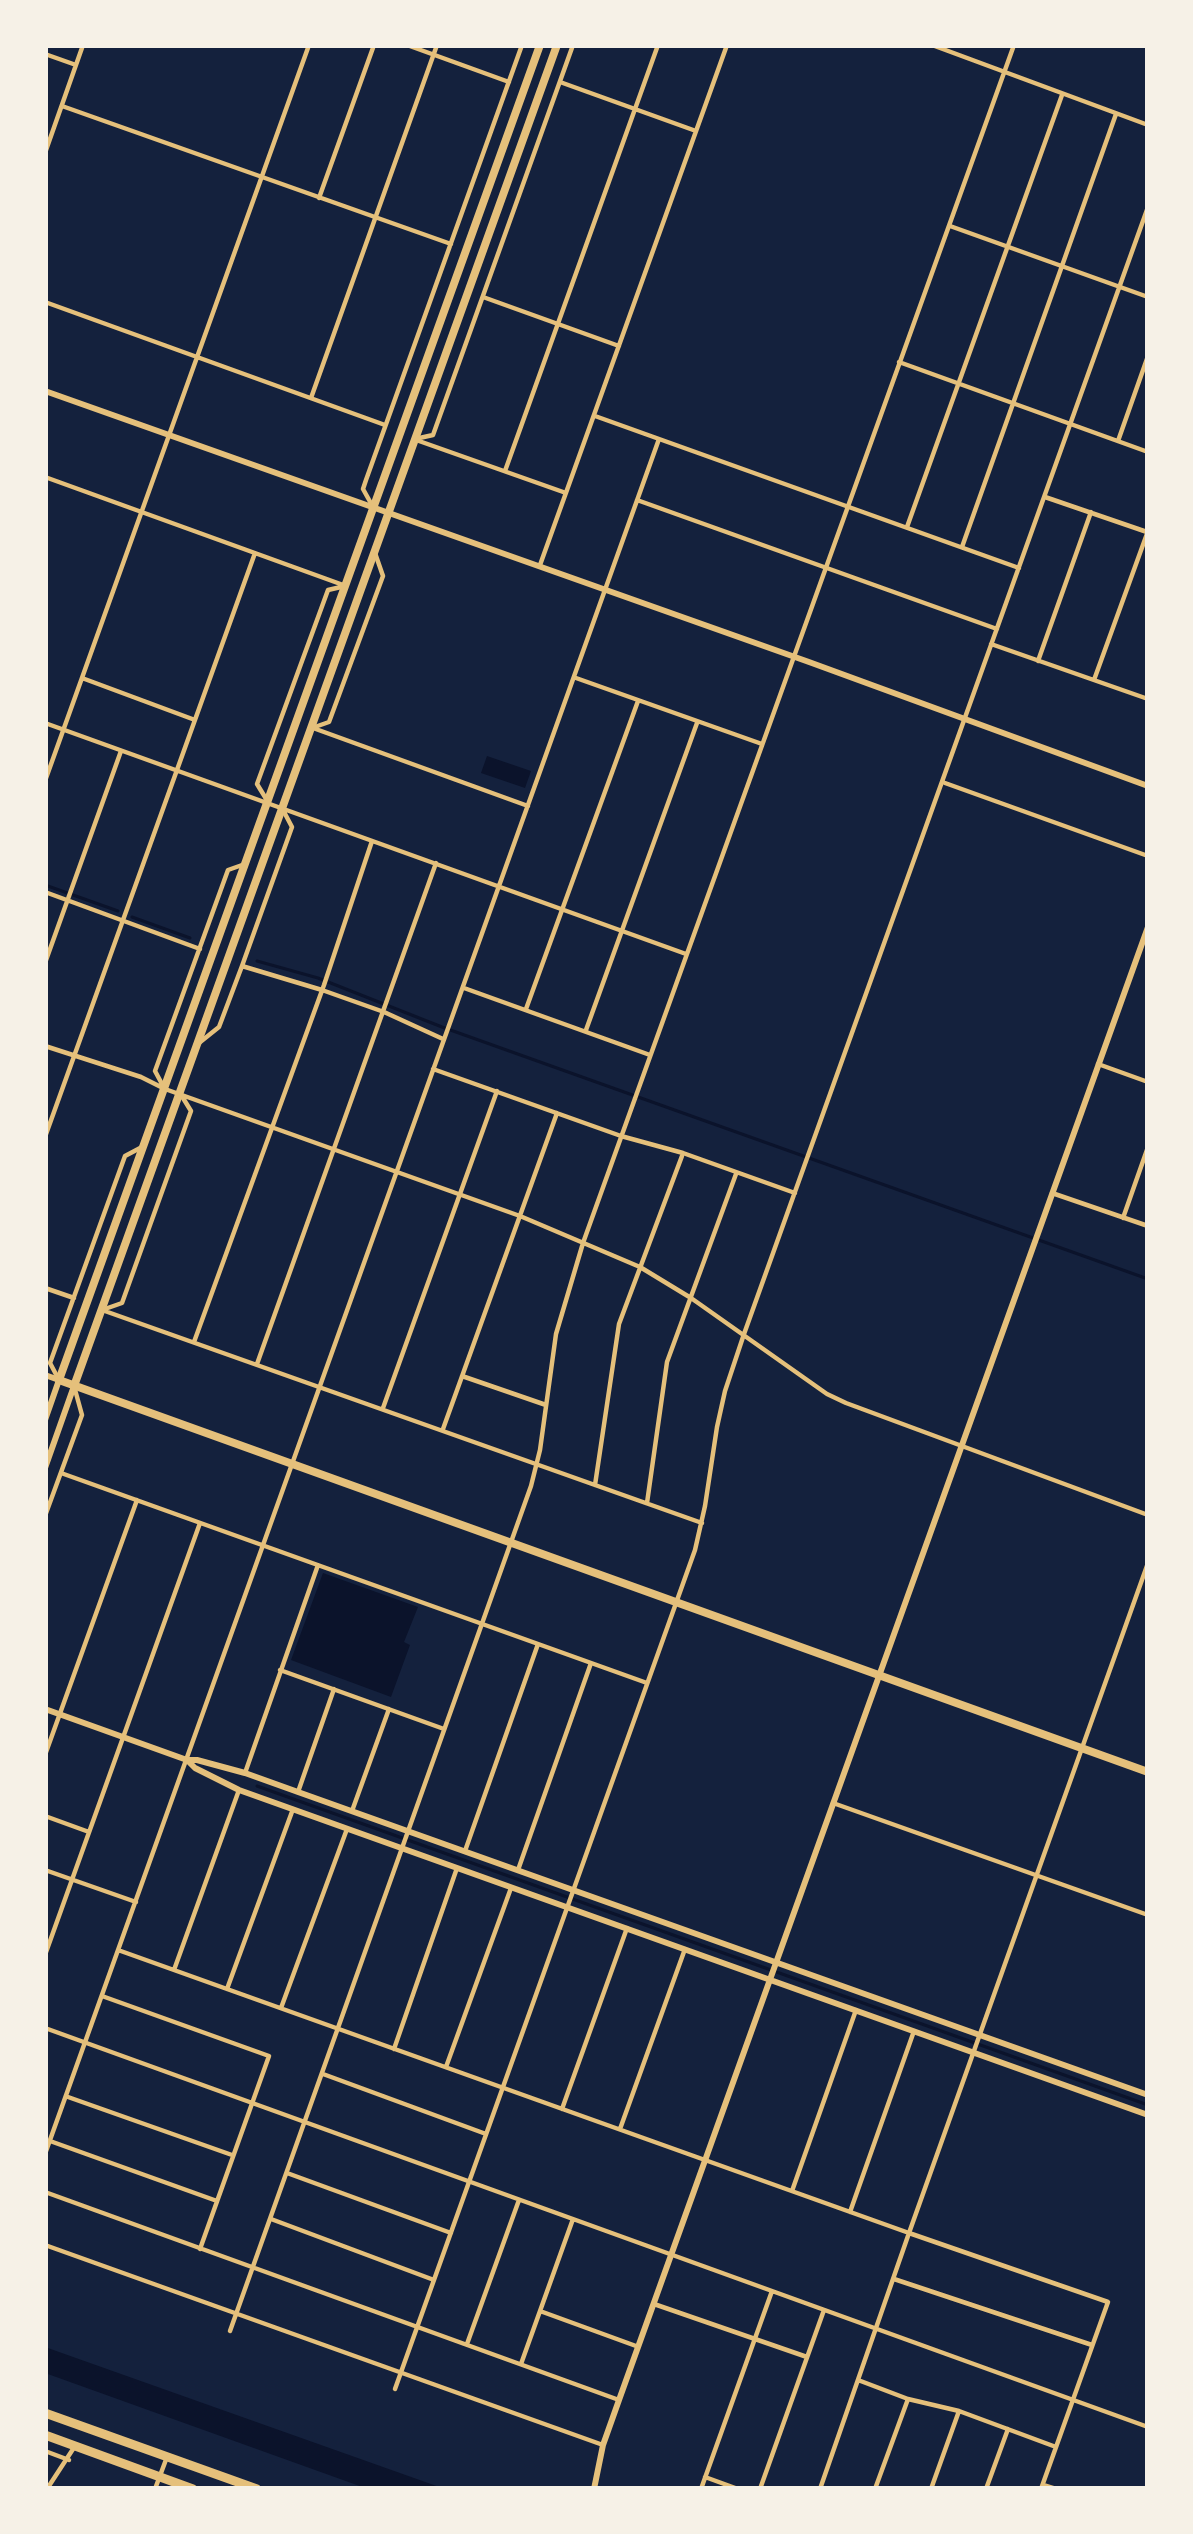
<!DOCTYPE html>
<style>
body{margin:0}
#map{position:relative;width:1193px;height:2534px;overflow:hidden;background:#14213d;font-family:"Fira Sans Condensed",sans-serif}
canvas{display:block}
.frame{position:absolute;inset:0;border:48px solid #f6f1e7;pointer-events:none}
</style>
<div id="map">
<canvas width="1193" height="2534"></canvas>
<div class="frame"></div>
</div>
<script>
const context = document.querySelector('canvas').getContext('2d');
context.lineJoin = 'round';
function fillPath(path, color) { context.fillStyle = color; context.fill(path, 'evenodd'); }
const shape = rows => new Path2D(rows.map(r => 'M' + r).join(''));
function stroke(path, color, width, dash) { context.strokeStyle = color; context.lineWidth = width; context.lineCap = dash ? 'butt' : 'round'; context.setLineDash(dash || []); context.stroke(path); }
fillPath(shape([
 [487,756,531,771,525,788,481,773],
 [323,1573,418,1607,404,1642,410,1645,391,1697,291,1660],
 [45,2347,445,2489,368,2489,45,2373]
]), '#0b132b');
stroke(shape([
 [45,885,118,911],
 [132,917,190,938],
 [257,961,318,978,442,1027,1148,1279],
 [257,1786,1148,2105]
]), '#0b132b', 3);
stroke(shape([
 [407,45,509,82],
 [932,45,1148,125],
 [45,54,76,65],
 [560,82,696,131],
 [62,106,451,244],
 [45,153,83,45],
 [319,198,374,45],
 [950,226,1148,297],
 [483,297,619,346],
 [45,302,385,425],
 [899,362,1148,452],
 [311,398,437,45],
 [595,416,1019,568],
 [415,439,433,435,573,45],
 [419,441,566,493],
 [1118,441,1148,356],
 [505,471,658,45],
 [45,477,346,586],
 [1045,497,1147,532],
 [637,500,997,629],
 [373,507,363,489,366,480,522,45],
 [907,527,1062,95],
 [962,547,1116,114],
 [540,565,727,45],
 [991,644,1148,699],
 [1038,661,1091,512],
 [82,678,195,720],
 [576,678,762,744],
 [1094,680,1148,531],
 [45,723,686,954],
 [312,728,329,722,383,576,375,553],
 [313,728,528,806],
 [45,781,309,45],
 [945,783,1148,856],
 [268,802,257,784,328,590,341,587],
 [45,892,200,949],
 [45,963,121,751],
 [242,966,322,990,384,1012,443,1039],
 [464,988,650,1055],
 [526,1009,638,701],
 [586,1030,697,723],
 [199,1043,219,1027,242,966,292,827,283,810],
 [45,1046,141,1077,165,1089,520,1216,640,1267,691,1298,827,1394,846,1403,1148,1515],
 [1098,1064,1148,1082],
 [433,1069,621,1136,683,1153,795,1193],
 [162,1084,155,1071,228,870,245,864],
 [45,1137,255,553],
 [1052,1193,1148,1226],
 [1123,1218,1148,1147],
 [45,1288,74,1298],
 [102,1310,702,1523],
 [102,1310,122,1303,191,1111,183,1098],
 [194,1342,324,985,372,841],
 [257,1364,436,863],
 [462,1376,546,1405],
 [59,1380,50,1363,125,1156,142,1147],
 [383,1408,497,1091],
 [443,1429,557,1113],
 [61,1473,647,1683],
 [595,1485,619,1324,682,1156],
 [647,1503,667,1362,736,1174],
 [45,1516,82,1415,74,1386],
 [280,1670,444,1729],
 [45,1755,137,1500],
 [245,1773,318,1565],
 [298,1792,334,1689],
 [833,1803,1148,1915],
 [352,1811,389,1709],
 [45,1816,89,1832],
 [465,1851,538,1644],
 [45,1870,136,1902],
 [518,1870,591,1663],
 [118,1950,909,2233,820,2489],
 [45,1955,200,1523],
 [174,1970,239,1790],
 [227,1989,293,1809],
 [102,1996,269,2056,200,2249],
 [281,2008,347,1829],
 [45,2028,1148,2427],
 [394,2049,457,1868],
 [446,2067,511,1888],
 [323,2074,486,2134],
 [68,2097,232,2155],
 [562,2109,627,1928],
 [620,2129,685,1949],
 [50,2141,217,2201],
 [45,2154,659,439],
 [287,2173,451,2233],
 [792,2191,856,2010],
 [45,2192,619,2400],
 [850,2212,914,2031],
 [271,2219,434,2280],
 [45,2245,603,2445],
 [894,2279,1092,2345],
 [654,2304,807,2357],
 [540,2311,636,2346],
 [230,2331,531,1486,540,1450,556,1334,583,1243,1014,45],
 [467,2344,519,2200],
 [521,2364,573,2219],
 [858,2380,908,2399,959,2411,1056,2447],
 [395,2389,695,1550,705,1506,717,1427,725,1391,744,1334,1148,207],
 [45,2451,69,2460],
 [705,2477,738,2489],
 [1043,2485,1056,2489],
 [47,2489,75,2446],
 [155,2489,167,2457],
 [701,2489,772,2291],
 [760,2489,824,2310],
 [875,2489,908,2399],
 [931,2489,959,2411],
 [986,2489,1008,2429],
 [1041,2489,1108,2302,909,2233,1148,1563]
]), '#e5c07b', 4.5);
stroke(shape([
 [45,391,809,662,1148,786],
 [45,1375,59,1380,45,1420],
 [45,1468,74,1386],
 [45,1709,187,1760,197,1760,245,1773,298,1792,1148,2095],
 [187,1760,195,1768,239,1790,1148,2115],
 [594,2489,603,2445,619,2400,1148,927]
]), '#e5c07b', 6);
stroke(shape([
 [540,45,59,1380,1148,1772],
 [74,1386,557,45]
]), '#e5c07b', 8);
stroke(shape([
 [45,2413,257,2489],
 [45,2435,193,2489]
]), '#e5c07b', 9);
</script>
